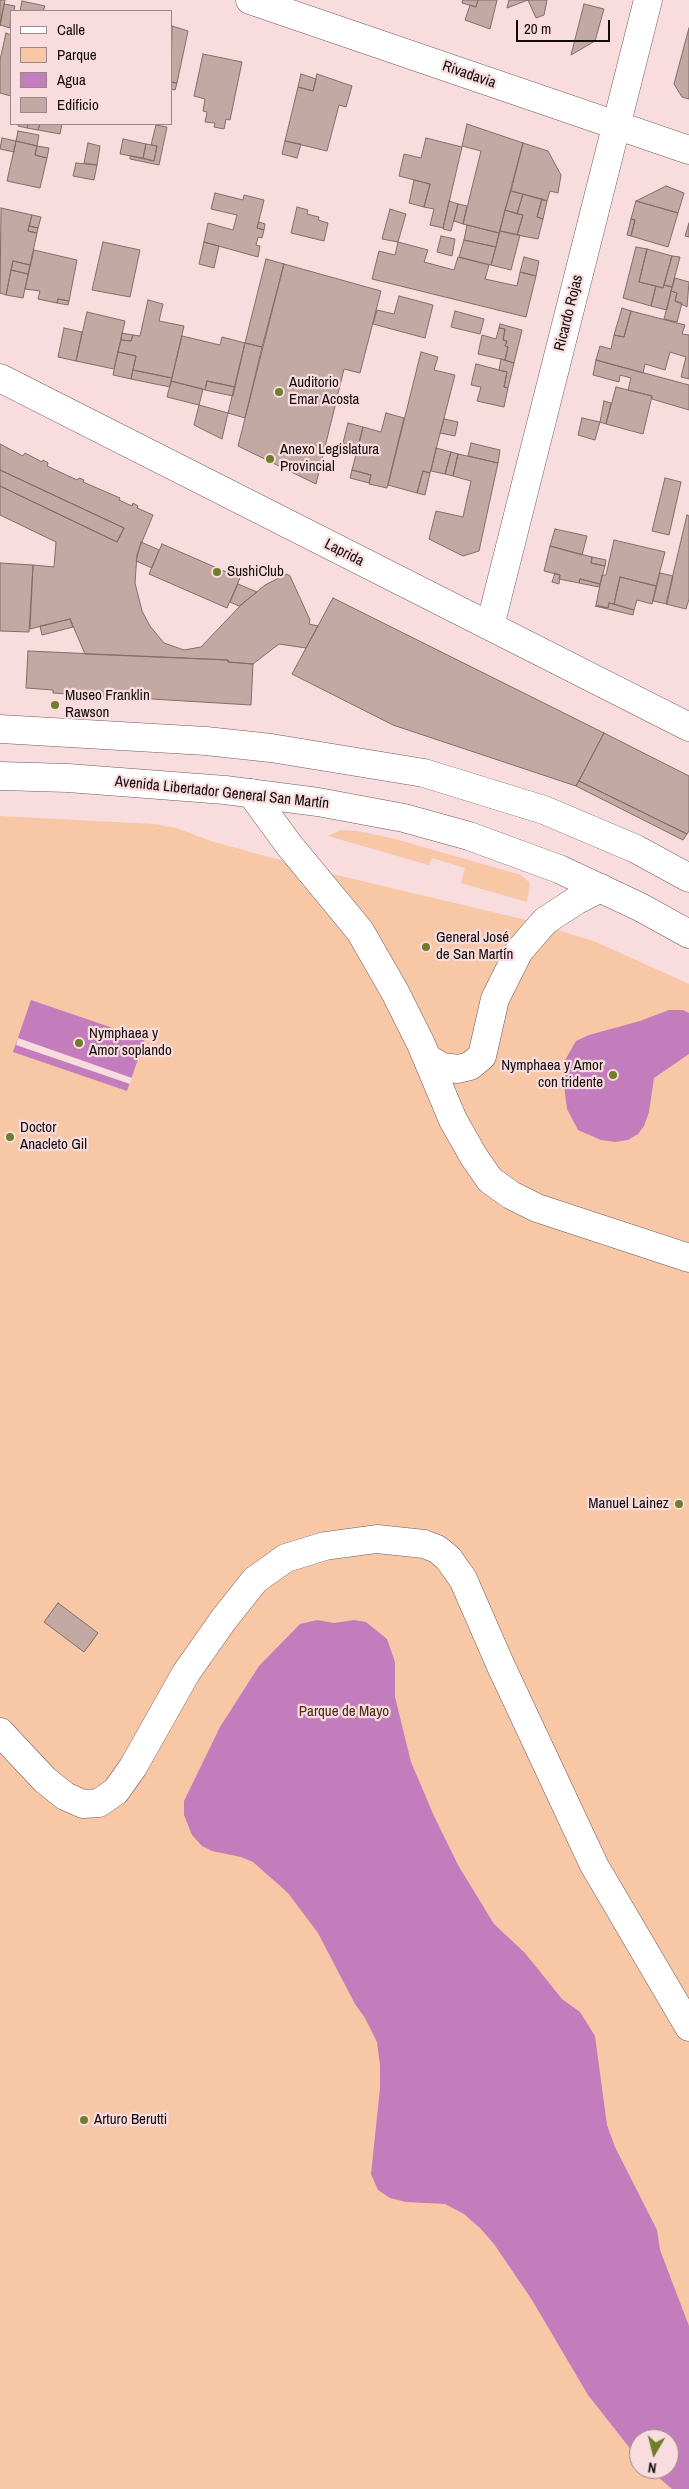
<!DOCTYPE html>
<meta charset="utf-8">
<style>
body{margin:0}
#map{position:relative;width:689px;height:2489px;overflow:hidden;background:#f8dcde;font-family:"Archivo Narrow",sans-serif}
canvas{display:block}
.legend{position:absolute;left:10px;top:10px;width:162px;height:115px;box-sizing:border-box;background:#f8dcde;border:1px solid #9c888a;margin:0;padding:6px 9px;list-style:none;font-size:15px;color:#130a0b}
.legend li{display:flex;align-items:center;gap:10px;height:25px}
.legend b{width:25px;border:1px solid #9c888a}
.north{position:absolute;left:629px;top:2429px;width:50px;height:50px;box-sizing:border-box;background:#f8dcde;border:1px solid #9c888a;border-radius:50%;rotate:188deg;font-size:14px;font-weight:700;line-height:20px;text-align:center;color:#130a0b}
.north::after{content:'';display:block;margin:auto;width:18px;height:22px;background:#6f7e2c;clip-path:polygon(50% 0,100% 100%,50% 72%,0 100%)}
.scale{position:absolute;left:516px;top:20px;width:94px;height:22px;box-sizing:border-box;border:2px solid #130a0b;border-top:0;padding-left:6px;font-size:15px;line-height:18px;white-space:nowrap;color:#130a0b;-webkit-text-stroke:4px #f8dcde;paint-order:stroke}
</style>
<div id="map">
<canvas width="689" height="2489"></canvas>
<ul class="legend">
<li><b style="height:6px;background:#fff"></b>Calle</li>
<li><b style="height:14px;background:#f7c7a6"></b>Parque</li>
<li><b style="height:14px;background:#c47dbc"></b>Agua</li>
<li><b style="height:14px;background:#c3a9a3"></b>Edificio</li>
</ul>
<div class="north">N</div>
<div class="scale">20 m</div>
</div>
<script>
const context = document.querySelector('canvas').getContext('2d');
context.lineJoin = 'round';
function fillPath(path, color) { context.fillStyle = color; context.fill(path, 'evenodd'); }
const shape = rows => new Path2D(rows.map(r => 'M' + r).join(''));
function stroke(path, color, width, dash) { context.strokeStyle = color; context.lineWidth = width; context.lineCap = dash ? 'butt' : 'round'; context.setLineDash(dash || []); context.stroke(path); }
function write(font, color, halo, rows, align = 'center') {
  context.font = font + ' "Archivo Narrow",sans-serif'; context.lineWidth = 4.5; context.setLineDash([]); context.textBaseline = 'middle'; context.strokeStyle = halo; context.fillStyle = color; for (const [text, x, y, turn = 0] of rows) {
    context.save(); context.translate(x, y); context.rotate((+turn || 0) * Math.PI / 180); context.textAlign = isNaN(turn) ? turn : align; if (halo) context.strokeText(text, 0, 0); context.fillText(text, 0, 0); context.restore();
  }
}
fillPath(shape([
 [0,816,154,824,176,828,214,842,328,873,522,919,596,942,689,984,689,2489,0,2489],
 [639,2439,669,2439,669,2469,639,2469],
 [341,830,358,831,395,839,521,875,530,883,527,902,461,883,465,868,432,858,429,865,328,836]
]), '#f7c7a6');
fillPath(shape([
 [31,1000,145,1039,127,1091,13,1052],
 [669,1010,683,1010,689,1013,689,1054,654,1078,649,1112,644,1126,638,1134,628,1140,615,1142,601,1140,578,1130,567,1109,563,1078,564,1062,576,1041,589,1035,640,1021],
 [317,1620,334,1623,354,1620,366,1622,387,1639,395,1662,395,1697,411,1762,434,1816,458,1865,494,1924,525,1953,562,1999,580,2012,595,2036,607,2125,615,2147,657,2230,660,2250,689,2326,689,2489,672,2489,649,2469,669,2469,669,2439,639,2439,639,2460,625,2442,588,2395,532,2300,494,2244,480,2228,464,2214,445,2204,406,2202,390,2198,378,2190,371,2174,380,2088,380,2065,377,2042,365,2018,355,2004,318,1933,288,1893,253,1862,241,1857,212,1851,202,1846,192,1835,184,1815,184,1801,220,1727,259,1666,300,1624]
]), '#c47dbc');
fillPath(shape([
 [18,1038,132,1078,130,1084,16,1045]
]), '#f8dcde');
const building = shape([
 [0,0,5,0,0,26,0,0],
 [463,0,478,0,476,7,462,3,463,0],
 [478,0,497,0,490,29,465,20,470,5,476,7,478,0],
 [509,0,528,0,507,8,509,0],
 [528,0,547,0,544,15,536,18,528,0],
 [22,1,45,6,43,11,20,11,22,1],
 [4,4,15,6,14,11,11,11,10,28,0,25,4,4],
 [584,4,604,9,595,41,571,55,584,4],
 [172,26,188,31,177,83,171,82,172,26],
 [689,28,689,99,682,97,674,84,689,28],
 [6,33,11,35,11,96,0,93,0,60,6,33],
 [203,54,242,62,230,120,226,119,224,129,214,127,215,123,205,122,207,112,203,111,205,99,194,96,203,54],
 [301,74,316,79,313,91,298,87,301,74],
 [317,74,352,86,346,107,339,105,327,151,285,141,298,87,313,91,317,74],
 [171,82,177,83,175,90,171,89,171,82],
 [19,124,28,124,27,128,18,126,19,124],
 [28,124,40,124,38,130,27,128,28,124],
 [40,124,62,124,60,134,38,130,40,124],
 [467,124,523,143,499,233,463,224,481,151,462,146,467,124],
 [156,125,167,127,159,165,130,159,130,156,154,161,157,146,151,145,156,125],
 [18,131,39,135,37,146,16,141,18,131],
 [2,138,16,141,14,152,0,149,2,138],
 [426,138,462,147,443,228,430,225,434,209,424,207,430,184,399,176,404,154,421,158,426,138],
 [123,139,146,144,143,158,120,154,123,139],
 [16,141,37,146,35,155,47,158,40,188,7,181,16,141],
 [285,141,301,144,297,158,282,154,285,141],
 [88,143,100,146,97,165,84,163,88,143],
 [523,143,548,151,561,175,558,193,550,191,547,201,511,191,523,143],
 [146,144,157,146,154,161,143,158,146,144],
 [37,146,49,148,47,158,35,155,37,146],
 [76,163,97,165,94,180,73,176,76,163],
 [414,180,430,184,424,207,409,203,414,180],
 [666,186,684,193,678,213,636,201,666,186],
 [511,191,523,194,517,214,505,210,511,191],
 [215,193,243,200,244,195,264,200,257,228,264,230,262,238,258,237,256,245,260,246,258,257,204,242,208,223,233,230,237,215,211,209,215,193],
 [523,194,542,199,537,217,543,219,538,239,517,235,523,215,517,214,523,194],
 [542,199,547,201,543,219,537,217,542,199],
 [449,201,458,204,451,231,443,229,449,201],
 [636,201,678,213,668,247,631,236,635,220,631,219,636,201],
 [458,204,467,206,463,224,454,221,458,204],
 [297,207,308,210,307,214,319,217,318,220,328,223,324,241,291,233,297,207],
 [1,208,32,215,28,231,37,233,30,265,13,261,6,295,0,293,1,208],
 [390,209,406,214,398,242,382,239,390,209],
 [505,210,523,215,517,235,500,231,505,210],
 [32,215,41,217,38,228,29,226,32,215],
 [631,219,635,220,631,236,627,235,631,219],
 [259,222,265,224,264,230,257,228,259,222],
 [689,223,689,237,685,236,689,223],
 [467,225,499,233,496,247,464,240,467,225],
 [29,226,38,228,37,233,28,231,29,226],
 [500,231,520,235,511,270,491,265,500,231],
 [441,236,455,239,452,256,437,252,441,236],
 [464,240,496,247,491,265,459,257,464,240],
 [103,242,140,250,130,297,92,290,103,242],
 [204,242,219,246,214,268,199,264,204,242],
 [398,242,428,250,424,262,454,270,458,257,489,265,485,279,517,286,520,272,536,276,526,317,372,279,379,251,395,255,398,242],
 [636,247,647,249,639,282,656,286,651,306,623,298,636,247],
 [647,249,672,256,663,288,639,282,647,249],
 [34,250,77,260,69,301,58,299,57,303,38,299,40,291,25,289,34,250],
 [672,256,680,257,672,287,664,285,672,256],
 [524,257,539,261,536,276,520,272,524,257],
 [266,259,284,264,262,347,245,343,266,259],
 [13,261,30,265,28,274,11,270,13,261],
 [284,264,381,291,360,373,344,369,316,484,238,446,284,264],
 [11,270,28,274,23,298,6,295,11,270],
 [675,278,689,282,687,307,675,301,677,293,671,291,675,278],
 [664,285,672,287,667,310,651,306,656,286,663,288,664,285],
 [671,291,677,293,675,301,682,303,677,322,664,319,671,291],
 [399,296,433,305,425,338,373,324,377,310,394,314,399,296],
 [58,299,69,301,68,305,57,303,58,299],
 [148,300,163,304,159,321,184,326,172,378,133,370,136,356,118,352,121,340,131,341,133,335,140,336,148,300],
 [622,308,631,311,624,337,614,335,622,308],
 [455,311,484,319,480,334,451,327,455,311],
 [631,311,685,325,682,334,689,335,689,379,681,377,686,357,670,352,665,370,645,364,643,373,596,360,600,346,611,349,614,335,624,337,631,311],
 [87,312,125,321,114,369,76,361,87,312],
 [500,324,522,330,514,363,505,360,508,347,505,346,507,341,503,340,505,329,499,328,500,324],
 [64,328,82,332,76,361,58,357,64,328],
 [499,328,505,329,503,340,507,341,505,346,508,347,505,360,478,354,482,335,496,339,499,328],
 [122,333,133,335,131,341,121,340,122,333],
 [182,336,220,345,222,337,245,343,235,387,207,381,205,390,171,381,182,336],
 [245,343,262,347,245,418,228,413,245,343],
 [118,352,136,356,131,379,113,375,118,352],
 [421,352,438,357,434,370,455,375,430,473,423,471,417,493,388,485,421,352],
 [501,359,514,363,508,388,504,387,507,372,499,370,501,359],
 [596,360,689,385,689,410,652,399,652,396,628,390,631,378,620,375,619,382,593,375,596,360],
 [476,364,507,372,504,387,508,388,504,407,477,401,481,387,471,385,476,364],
 [133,370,172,378,170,387,131,379,133,370],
 [171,381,203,389,199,405,167,397,171,381],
 [207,381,235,387,233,396,205,390,207,381],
 [616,387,652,396,643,434,606,424,616,387],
 [604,401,611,403,606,424,600,422,604,401],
 [199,405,228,413,222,439,194,425,199,405],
 [386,413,404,418,387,488,369,484,371,475,352,470,363,427,381,432,386,413],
 [582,418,600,422,595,440,578,435,582,418],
 [444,419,458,422,455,436,440,433,444,419],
 [348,423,363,427,358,448,343,443,348,423],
 [471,443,500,450,498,463,468,456,471,443],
 [0,444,23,456,25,453,42,462,43,460,48,463,47,466,77,480,79,478,84,480,83,482,120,498,119,500,132,506,133,503,138,506,137,508,153,515,137,554,135,583,142,611,150,626,164,643,184,650,201,647,241,605,265,585,287,574,290,576,310,620,309,624,318,626,306,648,279,644,253,664,228,662,228,660,85,654,70,619,30,629,33,565,54,567,56,542,0,515,0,486,117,542,124,528,0,470,0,444],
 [436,448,451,452,445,474,431,471,436,448],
 [451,452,458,454,453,476,445,474,451,452],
 [458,454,498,463,479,551,463,556,429,539,436,511,463,517,471,481,453,476,458,454],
 [0,470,124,528,117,542,0,486,0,470],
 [352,470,371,475,369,483,350,478,352,470],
 [423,471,430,473,425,495,417,493,423,471],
 [665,478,681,482,669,535,652,531,665,478],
 [687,515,689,516,689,599,686,609,666,604,687,515],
 [555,529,587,536,582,555,550,546,555,529],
 [614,540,665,552,656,586,620,577,614,604,609,603,608,608,596,605,602,575,606,575,614,540],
 [141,542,159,550,152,568,136,561,141,542],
 [162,544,240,578,227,608,149,574,162,544],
 [550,546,592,557,591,563,605,566,600,584,580,579,579,583,559,579,560,575,544,571,550,546],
 [592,557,606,560,605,566,591,563,592,557],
 [0,563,33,565,29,632,0,631,0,563],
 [555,573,560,575,559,584,552,582,555,573],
 [660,573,673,576,667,604,653,601,660,573],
 [620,577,656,586,652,604,637,600,634,610,614,604,620,577],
 [580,579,600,584,599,587,579,583,580,579],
 [238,584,257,592,239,606,230,602,238,584],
 [333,598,604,733,576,786,393,725,292,674,333,598],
 [609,603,634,610,633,615,595,606,608,608,609,603],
 [70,619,73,627,42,635,40,626,70,619],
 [28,651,228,660,228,662,253,664,251,705,53,693,53,690,26,688,28,651],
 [604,733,689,776,689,831,687,834,579,781,604,733],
 [579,781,687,834,683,840,576,786,579,781],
 [58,1603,98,1633,84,1652,44,1622,58,1603]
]);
fillPath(building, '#c3a9a3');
stroke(building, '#846d67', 1);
const street = shape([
 [250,0,689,150],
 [0,378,689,727],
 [490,626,648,0],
 [251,793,289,845,360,931,395,992,421,1044,453,1120,474,1157,490,1180,511,1195,537,1208,689,1258],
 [427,1058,442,1067,458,1069,470,1066,482,1056,495,999,519,951,545,921,577,900,601,888],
 [0,1732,45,1780,65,1796,83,1804,99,1803,116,1791,133,1767,186,1673,224,1619,255,1580,286,1558,325,1546,377,1539,424,1544,437,1549,448,1558,463,1579,500,1664,594,1865,689,2027]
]);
const primary = shape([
 [0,729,206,741,271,748,424,773,544,810,636,849,689,878],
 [0,776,68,778,225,790,318,802,404,818,469,836,559,869,640,907,689,934]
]);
stroke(street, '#70595b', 29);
stroke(primary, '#70595b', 29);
stroke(street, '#fff', 28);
stroke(primary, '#fff', 28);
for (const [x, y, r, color] of [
 [279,392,5,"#6f7e2c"],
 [270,459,5,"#6f7e2c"],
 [217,572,5,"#6f7e2c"],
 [55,705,5,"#6f7e2c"],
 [426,947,5,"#6f7e2c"],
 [79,1043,5,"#6f7e2c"],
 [613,1075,5,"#6f7e2c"],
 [10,1137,5,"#6f7e2c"],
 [679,1504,5,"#6f7e2c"],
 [84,2120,5,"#6f7e2c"]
]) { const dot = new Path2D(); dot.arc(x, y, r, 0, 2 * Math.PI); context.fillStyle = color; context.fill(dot); stroke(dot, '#f8dcde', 2); }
write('15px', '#130a0b', '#f8dcde', [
 ["Rivadavia",469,75,19],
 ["Ricardo Rojas",569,313,-76],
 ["Laprida",344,553,27],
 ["Avenida Libertador General San Martín",222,793,6]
]);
write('15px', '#130a0b', '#f8dcde', [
 ["Auditorio",289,383],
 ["Emar Acosta",289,400],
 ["Anexo Legislatura",280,450],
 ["Provincial",280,467],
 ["SushiClub",227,572],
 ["Museo Franklin",65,696],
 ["Rawson",65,713],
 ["General José",436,938],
 ["de San Martín",436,955],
 ["Nymphaea y",89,1034],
 ["Amor soplando",89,1051],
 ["Nymphaea y Amor",603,1066,"right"],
 ["con tridente",603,1083,"right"],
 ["Doctor",20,1128],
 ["Anacleto Gil",20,1145],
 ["Manuel Lainez",669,1504,"right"],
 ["Arturo Berutti",94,2120]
], 'left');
write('15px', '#4b2a12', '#f8dcde', [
 ["Parque de Mayo",344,1712]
]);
</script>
